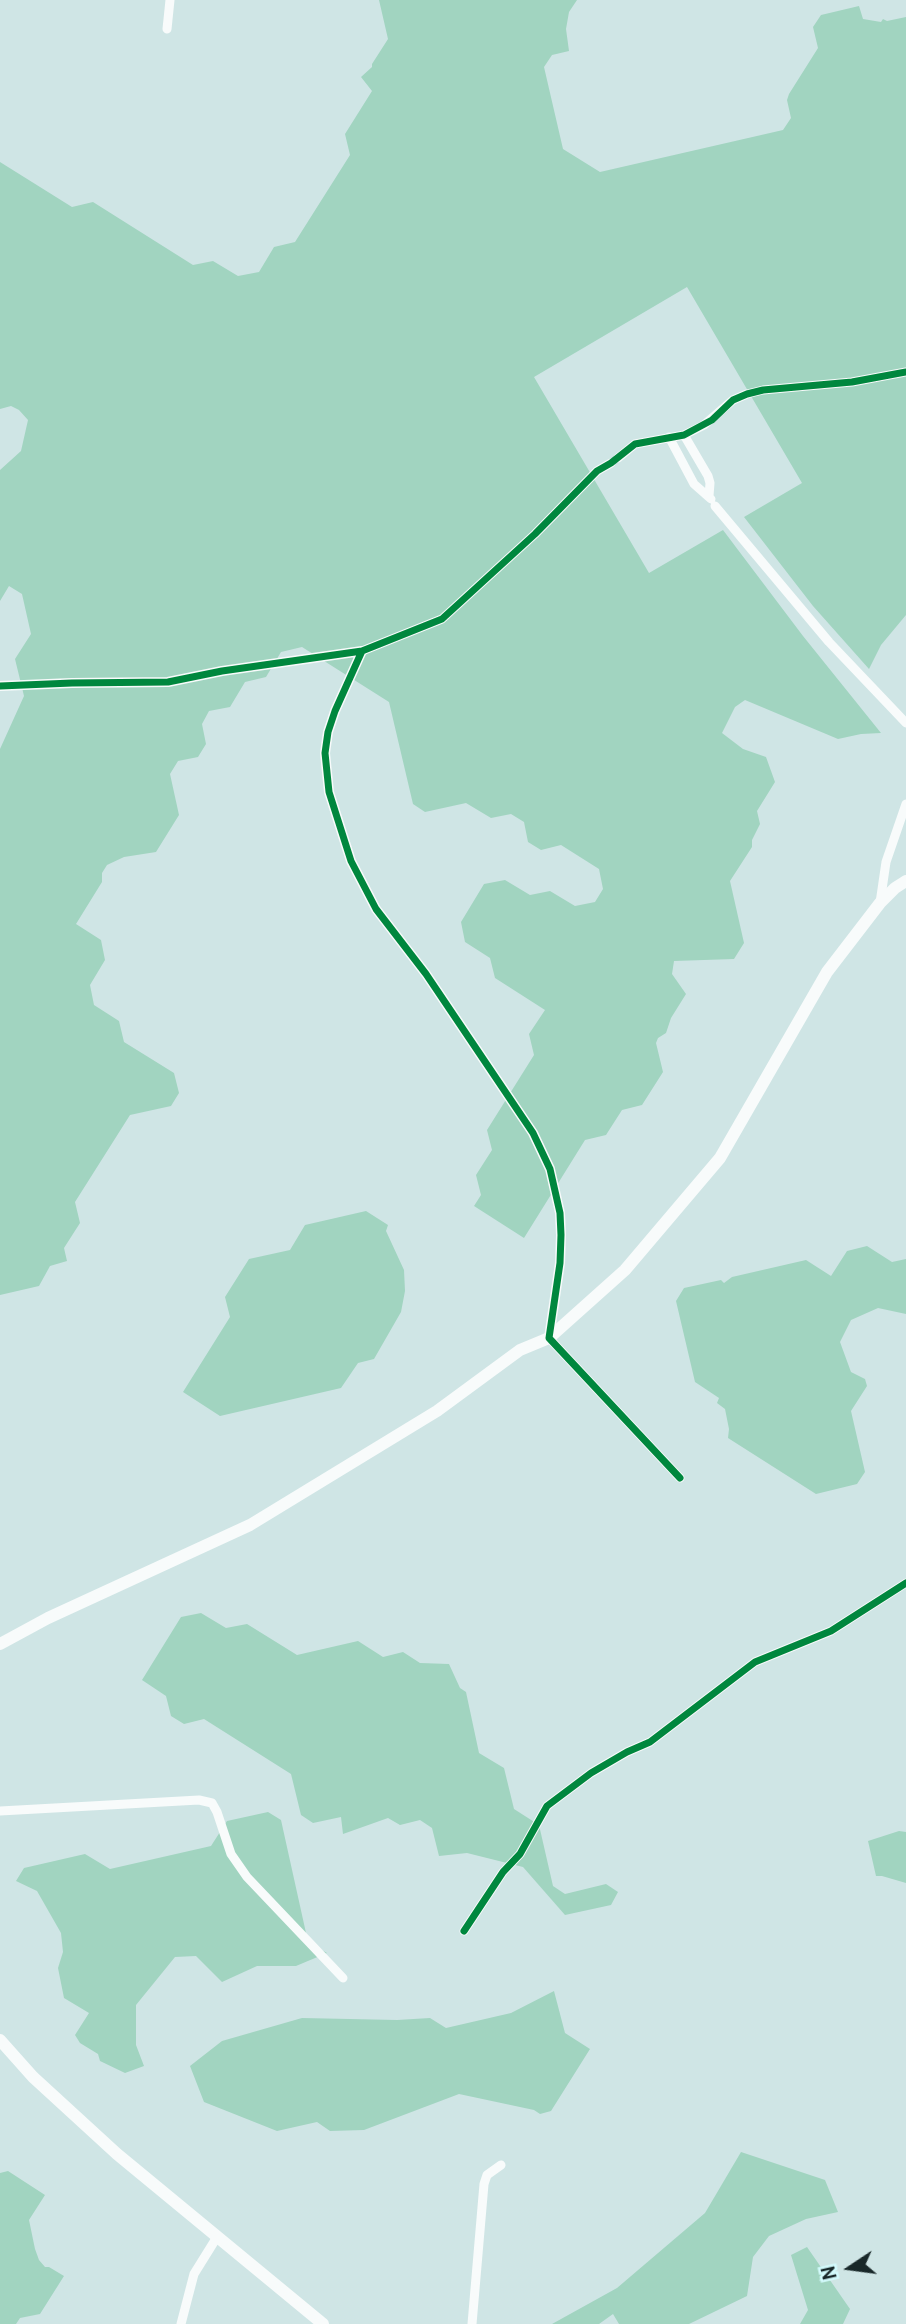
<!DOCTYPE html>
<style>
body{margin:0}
#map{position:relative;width:906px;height:2324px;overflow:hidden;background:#cfe5e5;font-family:Cabin,sans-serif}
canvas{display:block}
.north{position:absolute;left:815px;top:2233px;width:70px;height:70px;-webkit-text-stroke:5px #d3fafc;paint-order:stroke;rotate:257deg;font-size:19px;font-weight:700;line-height:28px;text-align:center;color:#192829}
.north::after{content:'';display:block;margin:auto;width:24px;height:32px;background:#192829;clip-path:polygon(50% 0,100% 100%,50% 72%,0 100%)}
</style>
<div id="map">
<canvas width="906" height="2324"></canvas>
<div class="north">N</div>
</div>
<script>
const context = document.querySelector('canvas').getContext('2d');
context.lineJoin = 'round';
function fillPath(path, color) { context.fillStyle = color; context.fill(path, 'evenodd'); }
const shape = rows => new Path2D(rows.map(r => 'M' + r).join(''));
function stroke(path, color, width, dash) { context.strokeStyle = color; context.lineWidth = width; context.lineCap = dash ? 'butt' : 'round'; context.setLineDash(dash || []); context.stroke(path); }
fillPath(shape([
 [379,0,577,0,569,12,566,29,569,51,552,55,544,67,563,149,600,172,783,130,791,118,787,100,789,94,818,48,813,27,821,15,859,6,863,19,881,22,883,19,887,21,906,17,906,615,881,645,869,669,813,606,744,517,802,483,687,287,534,377,649,573,723,530,803,636,881,733,861,734,838,739,745,700,735,707,722,733,743,749,766,757,775,782,757,811,760,824,752,840,752,847,730,881,744,943,734,959,674,961,672,974,686,994,671,1018,666,1033,658,1038,656,1043,663,1072,642,1105,622,1110,606,1135,585,1140,524,1238,474,1206,481,1195,476,1175,492,1150,487,1130,534,1055,529,1034,545,1010,495,978,490,958,465,942,461,922,484,884,505,880,530,895,550,891,575,906,595,902,603,889,599,869,561,845,541,850,528,842,524,822,511,814,491,818,466,803,425,812,413,804,389,702,302,647,281,652,266,677,245,682,230,707,209,711,202,724,206,744,198,757,178,761,170,774,179,815,156,852,124,857,107,865,102,873,102,882,76,924,101,940,105,960,90,985,94,1005,119,1021,124,1042,174,1073,179,1093,171,1106,130,1115,75,1202,80,1223,64,1248,67,1261,50,1266,39,1286,0,1295,0,749,24,696,15,659,31,634,22,594,9,586,0,601,0,470,21,451,28,420,19,410,11,406,0,409,0,162,72,207,93,202,193,265,213,261,238,276,259,272,274,247,295,242,350,155,345,134,372,91,361,77,372,67,372,64,388,39],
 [366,1211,388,1225,386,1231,404,1270,405,1291,401,1312,374,1359,358,1363,341,1388,220,1416,183,1392,230,1317,225,1297,249,1259,290,1250,305,1225],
 [867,1246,892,1262,906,1259,906,1314,878,1308,851,1320,840,1342,851,1372,865,1379,867,1386,851,1411,865,1472,857,1484,816,1494,728,1438,729,1429,725,1409,717,1403,719,1398,695,1382,676,1301,684,1288,721,1280,724,1283,732,1277,806,1260,831,1276,847,1251],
 [201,1613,226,1628,247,1624,297,1655,358,1641,383,1657,403,1652,420,1663,449,1664,460,1688,466,1692,479,1753,504,1768,514,1809,539,1825,553,1886,565,1894,606,1884,618,1892,611,1905,565,1915,523,1867,467,1853,439,1856,432,1828,420,1820,400,1825,388,1818,343,1834,341,1817,313,1823,301,1815,291,1774,204,1719,184,1724,171,1716,166,1696,142,1680,181,1617],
 [268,1812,281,1820,308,1942,327,1953,296,1966,257,1966,222,1982,196,1956,175,1957,136,2005,136,2045,144,2066,125,2073,100,2061,98,2054,80,2043,75,2035,89,2013,64,1998,58,1968,63,1952,61,1933,37,1891,16,1881,24,1868,85,1854,110,1869,211,1846,227,1821],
 [899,1831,906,1832,906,1883,882,1876,876,1876,868,1841],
 [554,1991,565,2033,590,2049,551,2111,540,2114,534,2110,459,2094,364,2130,330,2131,317,2122,277,2131,204,2102,190,2066,222,2041,302,2018,397,2020,430,2018,446,2028,511,2013],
 [741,2152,825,2180,838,2212,806,2219,769,2236,753,2257,747,2296,689,2324,619,2324,613,2314,599,2324,552,2324,617,2288,705,2213],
 [8,2171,45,2195,29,2220,35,2249,39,2260,45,2267,49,2267,64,2276,40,2314,20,2318,16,2324,0,2324,0,2173],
 [807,2247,850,2309,843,2324,800,2324,808,2310,791,2255]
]), '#a1d4c0');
stroke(shape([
 [167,29,170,0],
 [684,435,708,476,710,483,709,496],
 [669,437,694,484,711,499],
 [618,458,635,444,684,435,704,425,733,400,747,394,763,390,852,382,906,372],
 [715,506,829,642,906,723],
 [362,651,442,619,535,534,597,471,611,463],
 [880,903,886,862,906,804],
 [549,1338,680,1478],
 [0,1811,199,1800,212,1803,217,1812,231,1854,247,1877,343,1978],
 [464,1931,503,1872,520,1854,547,1806,591,1773,627,1752,650,1742,755,1662,831,1631,906,1583],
 [181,2324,194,2274,217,2237],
 [472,2324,484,2184,487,2175,501,2165]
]), '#f8fbfb', 9);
stroke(shape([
 [0,686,72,683,168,682,222,671,362,651,335,711,328,732,325,753,329,792,351,861,376,909,426,974,533,1133,550,1169,560,1213,561,1235,560,1263,549,1338]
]), '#f8fbfb', 10);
stroke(shape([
 [0,1644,48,1618,250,1525,437,1411,520,1350,549,1338,625,1270,720,1158,827,972,880,903,895,888,906,881],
 [0,2040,33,2077,117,2154,323,2324]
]), '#f8fbfb', 12);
stroke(shape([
 [362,651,442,619,535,534,597,471,611,463,635,444,684,435,712,420,733,400,747,394,763,390,852,382,906,372],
 [0,686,72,683,168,682,222,671,362,651,335,711,328,732,325,753,329,792,351,861,376,909,426,974,533,1133,550,1169,560,1213,561,1235,560,1263,549,1338,680,1478],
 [464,1931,503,1872,520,1854,547,1806,591,1773,627,1752,650,1742,755,1662,831,1631,906,1583]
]), '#00873e', 7);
</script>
